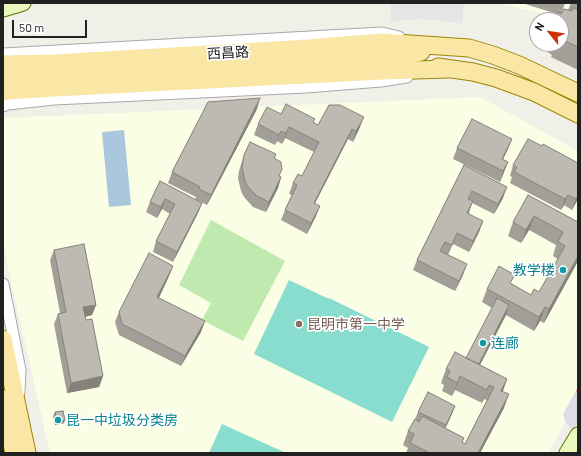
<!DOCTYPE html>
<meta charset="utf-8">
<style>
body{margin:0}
#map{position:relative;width:581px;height:456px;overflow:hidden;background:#f1f0e8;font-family:Barlow,sans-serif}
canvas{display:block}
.frame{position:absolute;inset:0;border:4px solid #212121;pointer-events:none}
.north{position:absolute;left:529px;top:12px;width:40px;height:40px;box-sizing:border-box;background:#fff;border:1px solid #a6a6a6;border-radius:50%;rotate:300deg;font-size:11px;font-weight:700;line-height:16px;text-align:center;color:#212121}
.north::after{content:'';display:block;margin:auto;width:14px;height:18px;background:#cd2f06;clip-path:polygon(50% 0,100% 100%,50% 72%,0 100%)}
.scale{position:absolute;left:12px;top:20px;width:75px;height:18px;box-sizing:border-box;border:2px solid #212121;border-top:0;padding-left:5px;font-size:12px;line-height:14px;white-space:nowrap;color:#212121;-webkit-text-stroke:3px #fff;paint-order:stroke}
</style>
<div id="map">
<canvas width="581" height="456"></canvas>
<div class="frame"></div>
<div class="north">N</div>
<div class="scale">50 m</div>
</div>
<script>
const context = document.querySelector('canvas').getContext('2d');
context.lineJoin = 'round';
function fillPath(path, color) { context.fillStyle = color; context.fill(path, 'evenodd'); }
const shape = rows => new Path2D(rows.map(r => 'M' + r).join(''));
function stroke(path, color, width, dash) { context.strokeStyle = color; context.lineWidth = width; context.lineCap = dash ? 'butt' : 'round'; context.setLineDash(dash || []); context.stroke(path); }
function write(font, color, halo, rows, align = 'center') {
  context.font = font + ' Barlow,"Noto Sans SC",sans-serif'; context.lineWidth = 3.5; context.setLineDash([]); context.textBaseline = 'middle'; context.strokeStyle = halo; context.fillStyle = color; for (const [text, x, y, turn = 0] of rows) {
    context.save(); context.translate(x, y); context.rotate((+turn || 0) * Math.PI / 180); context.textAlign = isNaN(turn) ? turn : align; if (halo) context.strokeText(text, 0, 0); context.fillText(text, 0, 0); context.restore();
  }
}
fillPath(shape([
 [498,3,578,3,569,20],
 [480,97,578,151,578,401,548,453,50,453,3,246,3,118]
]), '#f9fee4');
fillPath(shape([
 [211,220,285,261,243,341,202,320,211,303,179,285]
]), '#c0e9b0');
fillPath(shape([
 [289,280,329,299,329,298,429,347,392,422,254,354],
 [222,424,286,453,209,453]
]), '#89ddce');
fillPath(shape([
 [391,3,464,3,462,24,445,21,422,19,391,21]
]), '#e5e5e5');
fillPath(shape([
 [578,387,578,422,573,430,566,423,563,414]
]), '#dfdce7');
fillPath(shape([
 [124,130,131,205,109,207,102,132]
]), '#aac7dd');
const street = shape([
 [3,54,382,33,399,37],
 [3,106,8,104,54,99,306,87,381,81,407,77],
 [3,284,20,370,19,392]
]);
const secondary = shape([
 [3,9,23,3],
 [567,453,578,435]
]);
const primary = shape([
 [3,64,54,63,309,48,381,42,469,48,493,55,519,65,578,93],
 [438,67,473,72,496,78,534,92,578,114],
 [3,80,54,76,380,58,421,52],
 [3,92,7,91,54,88,381,71,448,69],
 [3,339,27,453],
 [3,399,14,453]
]);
stroke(street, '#a8a8a8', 13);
stroke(secondary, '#557808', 17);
stroke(primary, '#9a8704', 19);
stroke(shape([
 [576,391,578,392]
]), '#f69c74', 2, [2, 2]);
stroke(street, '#fff', 11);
stroke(secondary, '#eaf8bf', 15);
stroke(primary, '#fae6a5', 17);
fillPath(shape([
 [522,3,565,3,562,12,568,10,571,3,578,3,578,70,551,57,552,55,546,51,548,44,561,44,561,20,557,14],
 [257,109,207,205,195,199,196,197,168,183,172,172],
 [281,114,315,119,313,122,318,125,360,127,353,142,348,139,315,203,316,216,307,234,281,220,285,210,292,195,289,194,293,183,302,176,314,152,285,138,282,144,277,141,275,145,254,135,258,124],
 [457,148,508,149,503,159,508,162,500,182,453,159],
 [276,154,274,159,279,176,281,177,278,188,266,212,253,207,244,197,241,191,238,178,239,171,244,155],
 [464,165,503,198,494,214,472,203,468,214,483,221,479,232,469,252,453,244,448,255,463,275,455,291,413,270,417,260],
 [513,165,578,199,572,210,564,205,561,210,510,183,512,177,510,176],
 [160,181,202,203,198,213,173,262,153,252,156,241,170,214,162,209,157,218,146,212,150,202],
 [528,195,578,222,578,261,544,323,540,321,534,331,506,315,480,365,507,379,503,391,504,408,480,453,406,453,408,448,403,445,408,431,415,419,418,412,455,406,451,416,445,428,464,438,462,442,465,444,487,400,484,399,482,403,455,390,452,396,442,391,444,385,441,383,446,369,466,358,492,308,482,302,487,289,511,284,531,295,539,292,558,259,553,256,556,245,529,230,521,243,508,236,513,222],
 [54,250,96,305,92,315,85,317,103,376,99,387,67,393,54,324,58,314,60,313,50,260],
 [173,266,169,276,159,298,205,321,201,332,181,366,119,335,115,322,119,312],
 [55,412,64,423,55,425,53,416]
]), '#a39f98');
fillPath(shape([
 [260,98,257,109,207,205,211,195],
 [364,117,360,127,353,142,356,131],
 [289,127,285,138,282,144,286,133],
 [352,129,348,139,310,213,314,203],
 [281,131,277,141,275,145,279,135],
 [512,139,508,149,498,169,502,159],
 [508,162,500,182,503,171],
 [281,177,278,188,266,212,269,202],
 [507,187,503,198,494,214,498,204],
 [568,195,564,205,561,210,565,199],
 [578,196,578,199,572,210,576,199],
 [165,199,162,209,157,218,161,207],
 [473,201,469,212,463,224,467,213],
 [202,203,198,213,173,262,177,252],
 [320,206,316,216,307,234,311,223],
 [534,216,529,230,521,243,526,230],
 [483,221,479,232,469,252,473,241],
 [578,256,578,261,544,323,549,309],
 [467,264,463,275,455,291,459,281],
 [173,266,169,276,154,308,157,297],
 [96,305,92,315,79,318,83,307],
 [509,305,506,315,473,378,477,367],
 [545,307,540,321,534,331,539,317],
 [205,321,201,332,181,366,185,356],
 [103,376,99,387,67,393,71,383],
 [460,376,455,390,452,396,457,383],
 [507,379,502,393,501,391],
 [489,385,484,399,482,403,487,390],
 [509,394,504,408,480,453,478,453],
 [455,406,451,416,442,436,446,425],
 [65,420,64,423,55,425,57,421]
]), '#85827c');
const building = shape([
 [573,8,578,10,578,47,561,39,561,20,554,20,558,12,561,14,564,9,572,11,573,8],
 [260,98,211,195,199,189,200,187,172,172,208,102,260,98],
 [286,104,315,119,313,122,318,125,329,105,340,105,364,117,356,131,352,129,314,203,320,206,311,223,285,210,297,185,293,183,298,174,302,176,319,142,289,127,286,133,281,131,279,135,258,124,267,107,281,114,286,104],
 [472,119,512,139,502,159,508,162,503,171,457,148,472,119],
 [528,139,542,146,543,144,578,163,578,196,576,199,568,195,565,199,514,172,517,167,513,165,528,139],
 [250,142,276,154,274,158,281,162,282,169,279,176,281,177,269,202,257,196,248,187,245,181,242,167,244,155,250,142],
 [464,165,507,187,498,204,472,191,468,199,473,201,467,213,483,221,473,241,457,233,452,245,445,242,440,251,467,264,459,281,417,260,464,165],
 [160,181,202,203,177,252,156,241,175,204,165,199,161,207,150,202,160,181],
 [528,195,578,222,578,256,549,309,545,307,539,317,487,289,499,266,515,275,510,283,531,295,534,289,539,292,565,246,558,242,563,232,534,216,526,230,513,222,528,195],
 [84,244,96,305,83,307,86,320,92,319,103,376,71,383,58,314,66,312,54,250,84,244],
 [149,253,173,266,157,297,205,321,185,356,122,324,119,312,149,253],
 [497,298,509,305,479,364,466,358,497,298],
 [455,352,507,379,501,391,509,394,478,453,430,453,410,443,414,434,408,431,415,419,419,422,422,416,464,438,462,442,465,444,494,387,489,385,487,390,460,376,457,383,447,377,450,371,446,369,455,352],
 [428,392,455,406,446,425,418,412,428,392],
 [63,411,65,420,57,421,55,412,63,411]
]);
fillPath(building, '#beb9b1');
stroke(building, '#85827c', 1);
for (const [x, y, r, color] of [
 [563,270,4,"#0f9aa8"],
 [299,324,4,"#8d6e63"],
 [483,343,4,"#0f9aa8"],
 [58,420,4,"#0f9aa8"]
]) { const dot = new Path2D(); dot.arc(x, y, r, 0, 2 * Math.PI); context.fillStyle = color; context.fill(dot); stroke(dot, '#fff', 1.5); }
write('14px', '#212121', '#fff', [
 ["西昌路",228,53,-3]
]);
write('14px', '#0d838f', '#fff', [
 ["教学楼",555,270,"right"],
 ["连廊",491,343],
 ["昆一中垃圾分类房",66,420]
], 'left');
write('14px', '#785e54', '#fff', [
 ["昆明市第一中学",307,324]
], 'left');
</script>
